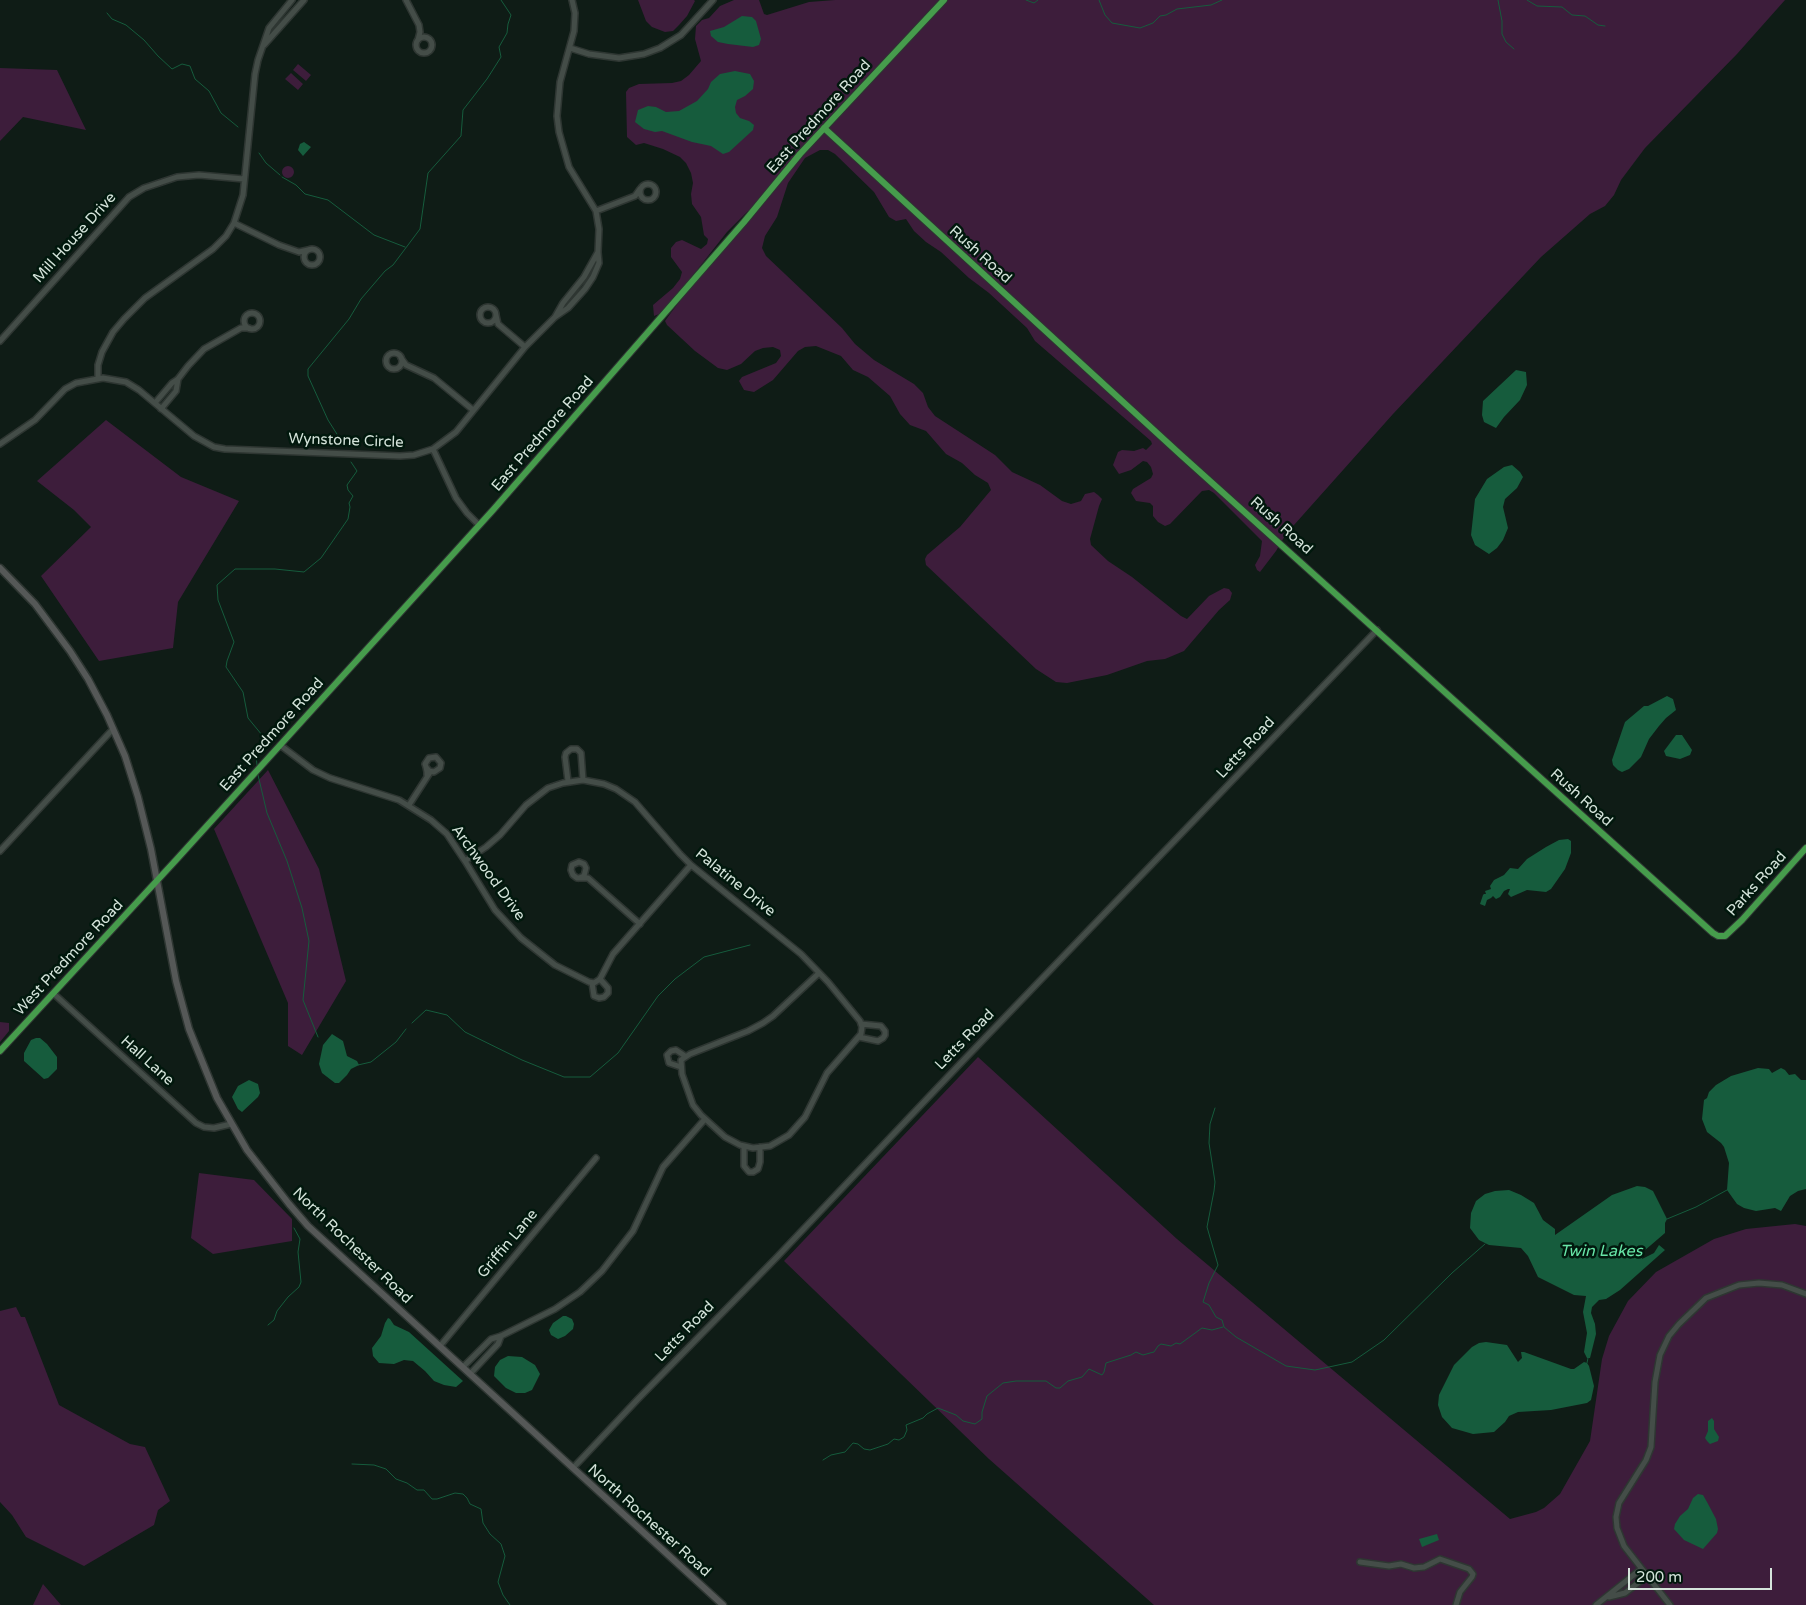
<!DOCTYPE html>
<style>
body{margin:0}
#map{position:relative;width:1806px;height:1605px;overflow:hidden;background:#0f1c16;font-family:"Varela Round",sans-serif}
canvas{display:block}
.scale{position:absolute;left:1628px;top:1568px;width:144px;height:22px;box-sizing:border-box;border:2px solid #d5e4db;border-top:0;padding-left:6px;font-size:15px;line-height:18px;white-space:nowrap;color:#d5e4db;-webkit-text-stroke:4px #01180d;paint-order:stroke}
</style>
<div id="map">
<canvas width="1806" height="1605"></canvas>
<div class="scale">200 m</div>
</div>
<script>
const context = document.querySelector('canvas').getContext('2d');
context.lineJoin = 'round';
function fillPath(path, color) { context.fillStyle = color; context.fill(path, 'evenodd'); }
const shape = rows => new Path2D(rows.map(r => 'M' + r).join(''));
function stroke(path, color, width, dash) { context.strokeStyle = color; context.lineWidth = width; context.lineCap = dash ? 'butt' : 'round'; context.setLineDash(dash || []); context.stroke(path); }
function write(font, color, halo, rows, align = 'center') {
  context.font = font + ' "Varela Round",sans-serif'; context.lineWidth = 5; context.setLineDash([]); context.textBaseline = 'middle'; context.strokeStyle = halo; context.fillStyle = color; for (const [text, x, y, turn = 0] of rows) {
    context.save(); context.translate(x, y); context.rotate((+turn || 0) * Math.PI / 180); context.textAlign = isNaN(turn) ? turn : align; if (halo) context.strokeText(text, 0, 0); context.fillText(text, 0, 0); context.restore();
  }
}
fillPath(shape([
 [638,0,694,0,695,1,687,16,679,25,673,31,665,32,652,27,646,21],
 [734,0,759,0,764,14,767,15,809,2,835,0,1785,0,1737,54,1645,148,1621,180,1614,195,1605,206,1590,214,1541,257,1393,414,1286,534,1276,551,1260,572,1257,570,1255,565,1260,556,1262,541,1214,493,1209,490,1202,491,1170,524,1165,526,1158,522,1153,516,1153,506,1150,503,1136,501,1131,493,1133,489,1151,478,1153,474,1151,467,1147,462,1143,461,1131,470,1119,474,1113,465,1118,452,1122,450,1134,451,1143,448,1146,450,1152,444,1151,441,1035,341,1027,328,989,293,969,278,941,252,926,242,914,231,906,219,896,221,889,217,874,192,835,154,828,150,820,150,805,158,788,183,777,217,765,236,762,248,766,256,842,328,855,344,874,360,914,384,923,393,928,407,935,416,995,455,1012,472,1040,485,1062,501,1071,504,1081,501,1085,494,1094,492,1098,495,1102,499,1099,506,1090,539,1091,545,1108,561,1132,577,1181,616,1187,619,1209,596,1224,588,1229,589,1232,593,1230,600,1219,610,1184,651,1165,659,1147,661,1107,675,1067,683,1056,682,1036,669,926,565,925,559,927,555,960,527,991,490,988,483,975,475,962,463,946,454,926,431,910,425,900,414,890,396,868,377,853,370,841,356,816,346,805,347,798,351,773,380,754,392,744,390,739,381,742,377,776,363,781,356,780,350,773,347,763,348,755,351,741,364,727,370,718,368,695,351,667,325,665,321,670,314,692,285,752,215,748,211,727,232,678,294,659,314,654,316,653,305,673,288,680,279,682,272,671,257,671,248,676,242,682,240,701,249,707,244,708,239,704,235,701,217,692,204,691,194,693,183,691,173,686,163,680,157,663,149,644,143,636,145,627,137,626,92,629,88,639,84,672,83,681,81,689,75,701,61,695,39,696,26,702,20,709,18,720,6],
 [298,64,311,75,306,81,293,70],
 [0,68,57,70,86,130,23,117,0,141],
 [291,73,303,84,298,90,285,79],
 '282 172a6 6 0 1 1 12 0a6 6 0 1 1-12 0Z',
 [106,420,181,477,239,501,178,602,173,648,99,661,41,576,91,527,74,510,37,481],
 [268,770,319,869,346,981,302,1055,288,1046,288,1003,214,829],
 [0,1022,9,1023,9,1031,0,1042],
 [978,1057,1177,1239,1510,1519,1536,1512,1544,1508,1560,1494,1590,1441,1602,1359,1609,1336,1628,1301,1656,1272,1714,1239,1746,1229,1795,1224,1806,1226,1806,1605,1154,1605,989,1459,784,1261],
 [199,1173,254,1180,292,1219,292,1241,213,1254,191,1238],
 [16,1307,21,1317,25,1317,59,1405,130,1444,145,1447,170,1501,158,1510,154,1525,84,1566,26,1537,12,1515,0,1502,0,1311],
 [43,1584,61,1605,33,1605]
]), '#3d1d3b');
fillPath(shape([
 [742,16,752,17,756,21,761,39,759,45,753,47,728,44,718,42,711,36,710,31,724,27],
 [735,71,750,74,754,81,753,89,745,96,737,100,735,107,736,113,740,118,749,121,754,125,753,130,729,152,723,154,711,146,692,142,662,131,655,132,644,129,635,122,638,110,648,106,656,107,666,112,679,111,697,101,708,89,711,82,720,74],
 [304,142,311,147,303,156,298,150,300,144],
 [1516,370,1526,372,1527,385,1520,400,1504,417,1496,428,1484,422,1482,415,1483,401],
 [1512,465,1520,472,1523,477,1517,488,1505,499,1503,507,1508,528,1503,540,1497,548,1489,554,1475,545,1471,535,1475,499,1487,479,1504,467],
 [1667,696,1673,699,1676,710,1666,718,1659,726,1649,739,1641,757,1629,769,1622,772,1618,770,1613,765,1612,760,1625,722,1644,706,1648,706],
 [1676,735,1682,735,1692,750,1690,755,1680,759,1666,756,1664,751],
 [1568,839,1571,841,1571,853,1565,869,1551,889,1546,892,1527,890,1511,897,1508,894,1510,889,1508,889,1504,891,1500,897,1496,899,1493,896,1491,898,1487,900,1485,906,1480,904,1483,895,1484,894,1486,894,1485,891,1491,889,1490,886,1494,880,1504,875,1510,868,1518,869,1527,859,1546,847,1559,840],
 [332,1034,343,1041,347,1056,357,1061,359,1065,351,1069,347,1075,339,1083,335,1083,322,1073,319,1064,323,1045],
 [36,1038,40,1038,47,1044,57,1057,57,1069,48,1078,44,1079,24,1061,24,1053,31,1040],
 [1758,1068,1769,1069,1772,1073,1781,1068,1785,1070,1789,1075,1795,1074,1801,1080,1806,1080,1806,1189,1798,1191,1790,1196,1781,1211,1775,1208,1756,1211,1744,1208,1737,1204,1727,1190,1729,1163,1724,1147,1721,1143,1707,1132,1702,1119,1704,1100,1707,1098,1709,1092,1716,1085,1731,1076],
 [249,1080,258,1084,260,1093,258,1097,242,1112,238,1109,232,1097,238,1086],
 [1637,1186,1645,1187,1653,1191,1667,1219,1665,1223,1665,1233,1644,1251,1642,1259,1654,1253,1659,1245,1665,1250,1620,1290,1606,1299,1599,1300,1592,1307,1591,1313,1595,1324,1596,1334,1590,1358,1587,1358,1584,1352,1587,1333,1583,1312,1586,1296,1574,1295,1538,1277,1528,1256,1521,1248,1489,1245,1479,1240,1470,1228,1471,1213,1476,1201,1485,1194,1495,1191,1509,1190,1521,1195,1534,1203,1543,1220,1555,1229,1555,1235,1612,1195],
 [563,1316,566,1316,572,1319,574,1324,573,1329,565,1336,558,1339,551,1335,549,1330,553,1323],
 [388,1318,390,1319,394,1325,409,1332,463,1381,456,1387,444,1385,434,1381,425,1371,413,1361,404,1360,394,1364,379,1363,373,1356,372,1348,381,1336,385,1323],
 [1486,1342,1507,1345,1518,1362,1522,1358,1521,1352,1524,1352,1571,1369,1574,1369,1584,1362,1587,1363,1589,1366,1594,1386,1591,1400,1587,1403,1551,1410,1518,1412,1509,1416,1505,1422,1494,1432,1473,1434,1452,1428,1442,1417,1438,1405,1439,1395,1454,1365,1472,1347,1479,1343],
 [508,1356,522,1357,535,1365,540,1374,532,1390,525,1393,516,1393,506,1388,494,1376,495,1367,500,1360],
 [1712,1418,1714,1421,1714,1429,1719,1437,1718,1441,1710,1444,1707,1441,1705,1438,1708,1431,1708,1421],
 [1698,1494,1703,1495,1707,1502,1716,1519,1718,1529,1717,1533,1703,1549,1684,1540,1674,1529,1675,1524,1680,1516,1688,1509,1693,1498],
 [1437,1534,1439,1540,1422,1547,1419,1539]
]), '#165c3d');
stroke(shape([
 [1026,0,1034,3,1038,0],
 [1099,0,1105,15,1112,23,1140,28,1153,23,1160,16,1166,15,1177,9,1211,5,1222,0],
 [1498,0,1502,21,1502,34,1506,42,1514,49],
 [1527,0,1537,6,1562,7,1572,15,1585,16,1598,25,1605,26],
 [107,13,112,19,126,25,144,40,158,56,172,69,182,64,190,66,195,79,209,91,221,113,238,127],
 [259,153,266,163,280,175],
 [282,177,296,185,305,194,328,200,374,235,405,247],
 [342,442,328,420,308,376,308,369,349,319,361,299,385,271,393,265,420,229,428,173,461,136,463,110,487,79,501,57,499,47,507,33,508,24,511,15,501,0],
 [257,765,256,756,262,735,248,718,243,692,226,667,227,661,234,642,218,600,217,585,235,569,275,569,304,572,321,558,348,519,350,507,349,503,353,496,348,490,347,485,357,471,351,462],
 [258,775,267,813,287,861,302,908,309,941,303,1000,318,1037],
 [412,1023,426,1010,447,1015,465,1032,522,1060,564,1077,590,1077,618,1053,658,996,675,979,704,957,750,945],
 [358,1065,371,1062,396,1042,406,1029],
 [1215,1108,1210,1124,1209,1143,1215,1182,1214,1191,1207,1227,1218,1265,1209,1283,1203,1302,1209,1305,1216,1317,1222,1320,1224,1327,1236,1337,1286,1366,1315,1370,1352,1362,1384,1340,1452,1273,1485,1244],
 [1667,1219,1696,1207,1727,1190],
 [268,1325,274,1320,277,1311,288,1297,299,1287,301,1282,298,1252,300,1239,294,1228],
 [1587,1363,1588,1358],
 [823,1460,831,1455,845,1452,853,1443,858,1444,864,1449,870,1450,888,1444,894,1439,899,1440,904,1437,907,1430,906,1425,923,1418,927,1414,938,1408,956,1415,963,1421,975,1424,982,1419,982,1412,987,1396,1003,1383,1016,1381,1046,1381,1056,1388,1060,1388,1068,1381,1082,1377,1089,1369,1102,1375,1104,1372,1106,1363,1109,1362,1131,1355,1136,1352,1143,1355,1150,1353,1154,1352,1158,1346,1161,1344,1171,1346,1176,1343,1180,1344,1202,1328,1212,1330,1223,1327],
 [352,1464,374,1465,386,1469,396,1479,407,1483,417,1490,424,1490,432,1499,437,1499,455,1493,463,1494,467,1498,470,1504,481,1509,483,1523,490,1534,501,1544,505,1556,498,1582,503,1595,510,1605]
]), '#165c3d', 1);
const minor = shape([
 [406,0,419,25,420,32,418,40],
 [572,0,575,13,574,31,560,82,557,116,559,132,569,167,596,211,599,229,598,252],
 '416 45a8 8 0 1 1 16 0a8 8 0 1 1-16 0Z',
 [264,45,304,0],
 [570,48,589,54,619,58,644,54,660,48,681,35,713,0],
 [824,128,1181,455,1713,933,1718,936,1725,936,1742,920,1806,848],
 '640 192a8 8 0 1 1 16 0a8 8 0 1 1-16 0Z',
 [596,211,635,196,640,189],
 [234,223,279,245,299,252,308,250],
 '304 257a8 8 0 1 1 16 0a8 8 0 1 1-16 0Z',
 '480 315a8 8 0 1 1 16 0a8 8 0 1 1-16 0Z',
 '244 321a8 8 0 1 1 16 0a8 8 0 1 1-16 0Z',
 [496,315,498,324,525,347],
 [0,341,129,197,144,188,177,177,199,175,244,179],
 '386 361a8 8 0 1 1 16 0a8 8 0 1 1-16 0Z',
 [401,358,406,365,434,378,473,410],
 [98,378,98,365,102,352,113,332,124,319,145,298,213,249,226,236,234,223,243,195,255,74,258,60,269,28,292,0],
 [155,403,172,383,178,379,188,366,204,349,241,328,249,328],
 [161,409,176,391,178,379],
 [0,444,35,420,65,389,76,383,103,378,126,382,139,390,194,436,214,447,225,449,400,456,414,455,433,449,456,432,525,347,555,317,568,308,585,289,593,277,599,263,598,252,584,277,563,303,555,317],
 [433,449,456,498,467,513,479,525],
 [280,745,313,770,330,778,399,800,431,820,447,834,465,861,495,910,521,938,555,965,589,982,594,983,600,979,613,954,691,865],
 [426,767,429,771,434,772,440,768,441,763,436,757,429,758,425,764,426,767,427,772,427,775],
 [568,781,565,757,566,753,571,749,577,749,581,753,583,780],
 [409,805,429,774],
 [0,851,113,729],
 [465,861,486,847,500,835,526,805,548,788,563,783,583,780,604,784,616,789,635,802,680,854,691,865,801,954,828,982,860,1021,862,1027,861,1034,827,1073,805,1117,789,1135,770,1146,753,1148,740,1145,725,1137,701,1115,693,1105,682,1074,681,1060,690,1054,748,1031,763,1023,773,1016,819,973],
 [579,878,584,876,586,868,584,864,579,862,572,865,571,870,573,875,577,878,588,878,640,924],
 [592,983,594,996,599,998,604,997,608,993,608,988,600,979],
 [54,994,196,1123,204,1127,214,1128,231,1124],
 [859,1037,878,1041,883,1038,885,1035,885,1031,881,1026,861,1024],
 [0,1051,176,860,493,510,744,222,800,154,944,0],
 [681,1067,669,1063,667,1055,671,1051,676,1050,685,1056],
 [744,1146,744,1166,749,1172,753,1172,758,1169,760,1162,760,1147],
 [440,1346,596,1158],
 [463,1367,491,1339,501,1336,555,1309,580,1292,602,1271,633,1231,663,1167,705,1119],
 [470,1374,498,1344,501,1336],
 [573,1468,638,1399,777,1257,958,1066,1377,630],
 [1360,1562,1389,1566,1401,1564,1414,1568,1424,1567,1440,1559,1469,1569,1473,1574,1472,1577,1460,1592,1456,1605],
 [1609,1597,1625,1593,1647,1576],
 [1596,1605,1641,1569],
 [1670,1605,1624,1546,1617,1528,1616,1517,1619,1503,1646,1460,1651,1447,1655,1382,1660,1355,1669,1336,1679,1324,1706,1298,1739,1285,1759,1283,1782,1285,1806,1294]
]);
const major = shape([
 [0,568,35,604,70,651,88,679,107,715,125,756,138,797,151,849,176,981,189,1029,217,1098,247,1150,289,1204,308,1226,723,1605]
]);
stroke(minor, '#2e3632', 8);
stroke(major, '#2e3632', 9);
stroke(minor, '#444d48', 5);
stroke(major, '#555857', 6);
stroke(shape([
 [824,128,1181,455,1713,933,1718,936,1725,936,1742,920,1806,848],
 [0,1051,176,860,493,510,744,222,800,154,944,0]
]), '#469c4c', 6);
write('15px', '#d5e4db', '#01180d', [
 ["East Predmore Road",819,117,-48],
 ["Mill House Drive",75,238,-48],
 ["Rush Road",980,255,42],
 ["East Predmore Road",543,434,-49],
 ["Wynstone Circle",346,441,2],
 ["Rush Road",1281,526,42],
 ["East Predmore Road",272,735,-48],
 ["Letts Road",1246,748,-47],
 ["Rush Road",1581,798,42],
 ["Archwood Drive",488,873,54],
 ["Palatine Drive",735,883,39],
 ["Parks Road",1757,884,-48],
 ["West Predmore Road",69,958,-47],
 ["Letts Road",965,1040,-46],
 ["Hall Lane",147,1061,42],
 ["Griffin Lane",508,1244,-50],
 ["North Rochester Road",352,1246,44],
 ["Letts Road",685,1332,-46],
 ["North Rochester Road",649,1521,42]
]);
write('italic 16px', '#67e5a7', '#01180d', [
 ["Twin Lakes",1601,1252]
]);
</script>
